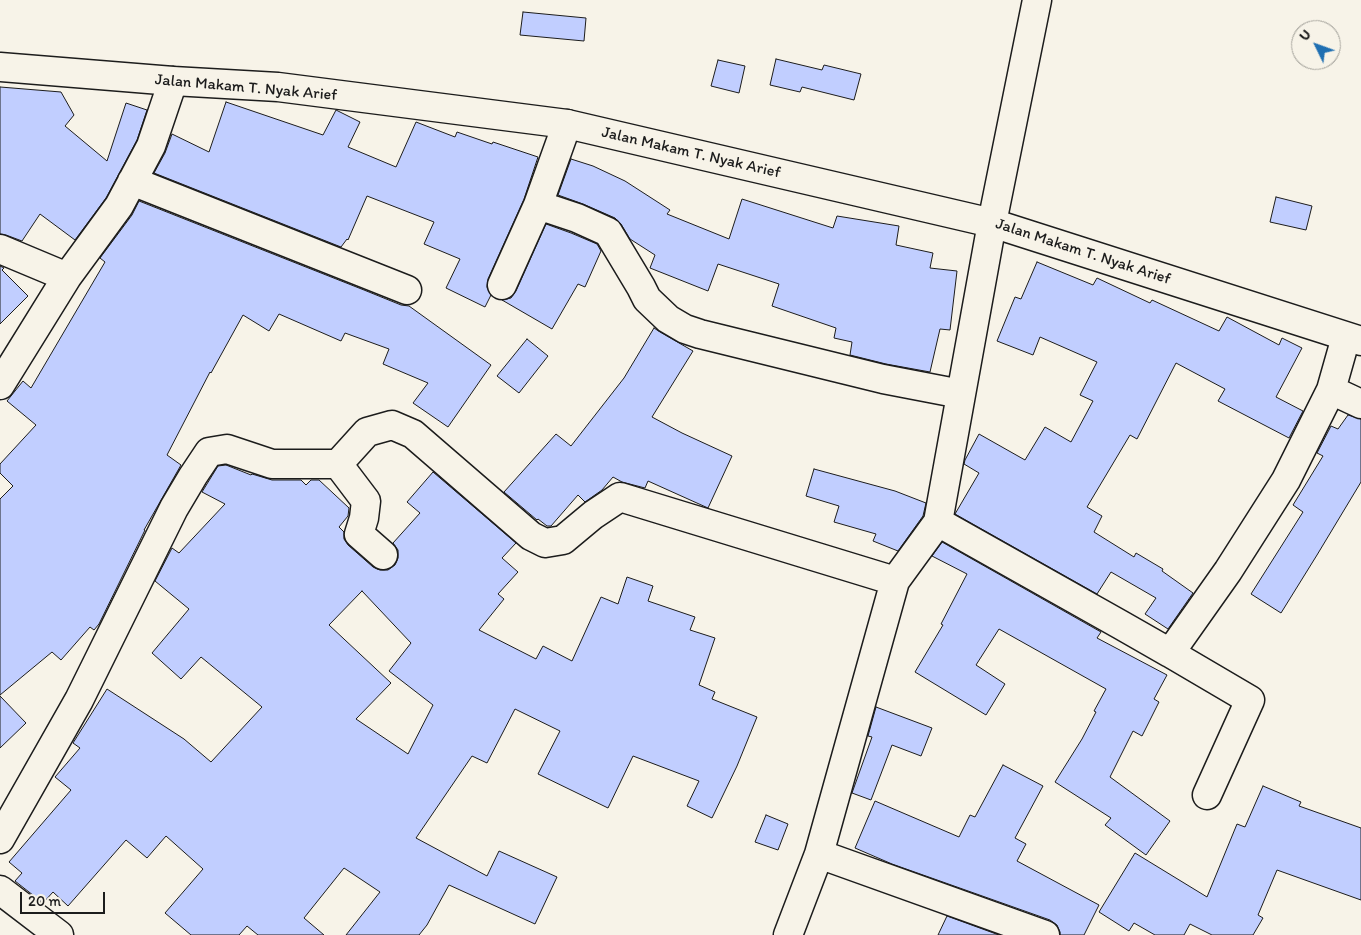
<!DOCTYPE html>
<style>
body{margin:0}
#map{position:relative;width:1361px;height:935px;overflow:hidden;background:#f7f3e8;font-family:Itim,sans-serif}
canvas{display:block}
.north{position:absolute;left:1291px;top:20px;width:50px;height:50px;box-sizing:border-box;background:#f7f3e8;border:1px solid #9f9d96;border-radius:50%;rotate:312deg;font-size:14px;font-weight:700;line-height:20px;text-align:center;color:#1c1c1c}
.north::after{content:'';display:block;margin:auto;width:18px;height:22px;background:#1f6fb2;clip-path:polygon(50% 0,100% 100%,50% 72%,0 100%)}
.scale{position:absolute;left:20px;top:892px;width:85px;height:22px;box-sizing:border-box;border:2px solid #1c1c1c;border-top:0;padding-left:6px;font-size:15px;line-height:18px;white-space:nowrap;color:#1c1c1c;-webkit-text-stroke:4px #f7f3e8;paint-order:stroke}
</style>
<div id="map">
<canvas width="1361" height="935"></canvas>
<div class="north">U</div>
<div class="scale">20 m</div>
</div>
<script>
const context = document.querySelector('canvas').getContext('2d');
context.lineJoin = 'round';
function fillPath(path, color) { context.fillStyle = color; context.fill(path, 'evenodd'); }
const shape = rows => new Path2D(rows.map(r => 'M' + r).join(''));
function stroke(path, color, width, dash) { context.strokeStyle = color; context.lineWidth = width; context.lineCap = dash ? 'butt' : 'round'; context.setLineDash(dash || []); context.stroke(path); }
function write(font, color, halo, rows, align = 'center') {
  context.font = font + ' Itim,sans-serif'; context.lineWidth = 4.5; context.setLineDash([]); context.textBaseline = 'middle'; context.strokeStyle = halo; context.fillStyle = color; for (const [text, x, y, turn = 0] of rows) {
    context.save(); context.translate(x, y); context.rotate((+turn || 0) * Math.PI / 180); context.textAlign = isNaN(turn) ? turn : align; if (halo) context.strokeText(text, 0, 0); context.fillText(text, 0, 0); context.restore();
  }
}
const building = shape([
 [523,12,586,18,584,41,520,35,523,12],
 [776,59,822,70,824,65,861,74,854,100,802,87,800,92,770,85,776,59],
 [718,60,745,66,739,93,711,86,718,60],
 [0,87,61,92,74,115,65,126,107,161,126,103,147,110,137,140,106,198,75,240,40,214,22,241,6,235,0,234,0,87],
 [226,102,323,135,336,110,360,122,348,147,396,167,416,122,455,137,457,132,492,144,493,142,538,157,524,199,488,279,487,287,491,295,485,307,446,288,460,259,424,244,434,222,367,196,348,240,347,239,341,247,154,173,165,153,172,134,209,152,226,102],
 [571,159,593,166,625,181,670,210,667,214,729,239,742,199,833,228,837,216,899,226,896,245,933,253,930,268,957,271,950,330,940,329,930,372,886,364,850,355,852,342,834,338,836,328,772,306,779,284,718,264,708,291,650,268,655,255,630,239,621,224,615,218,583,204,558,195,571,159],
 [1276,197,1312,206,1306,230,1270,222,1276,197],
 [139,201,364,290,401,305,409,306,491,365,448,427,413,403,428,383,383,364,389,349,345,333,341,341,279,314,269,331,243,315,211,373,210,372,167,455,181,465,144,530,145,530,99,624,94,630,90,627,61,660,52,652,0,695,0,499,13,486,0,473,0,464,36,425,7,401,23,381,31,388,105,262,100,258,132,215,139,201],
 [546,224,571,233,597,244,601,251,585,287,578,284,552,329,502,300,511,298,516,291,546,224],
 [1037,262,1093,285,1097,278,1150,303,1152,300,1219,331,1227,317,1279,345,1282,338,1302,348,1276,397,1303,411,1289,438,1218,401,1225,389,1176,363,1137,439,1130,435,1087,507,1102,516,1094,532,1134,557,1136,553,1163,569,1162,571,1193,593,1168,629,1145,614,1156,598,1111,572,1097,594,955,514,979,473,964,464,965,460,979,434,1025,460,1045,427,1071,442,1093,401,1080,395,1097,362,1040,337,1033,355,997,341,1015,297,1021,299,1037,262],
 [0,266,4,268,2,270,28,296,0,324,0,266],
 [654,328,660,332,693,351,652,417,682,433,732,456,708,508,648,481,645,488,622,482,613,477,602,490,585,502,578,495,551,526,547,526,538,519,537,520,504,492,556,434,571,446,624,378,654,328],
 [527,339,548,356,519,393,497,376,527,339],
 [1348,415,1361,419,1361,482,1317,555,1281,613,1251,594,1303,512,1293,505,1323,456,1317,453,1331,426,1338,429,1348,415],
 [226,465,251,475,252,474,272,480,301,480,306,485,311,480,319,480,349,508,348,516,339,527,344,532,344,539,348,545,373,567,380,570,388,570,395,565,398,558,398,550,393,543,420,513,407,502,433,472,516,543,502,558,518,572,498,594,504,599,479,630,536,659,543,646,572,661,601,597,618,604,627,577,653,586,648,601,695,617,690,630,715,638,699,685,715,692,712,699,757,717,737,766,712,818,687,806,699,781,633,756,608,808,538,774,560,731,515,709,487,763,472,756,416,838,487,876,499,851,557,877,535,924,449,885,427,925,419,935,346,935,380,892,344,868,304,918,324,935,258,935,247,926,239,935,191,935,165,913,203,869,166,836,147,858,126,840,68,906,53,892,43,903,15,881,22,873,9,862,71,790,55,777,80,748,73,743,107,689,184,739,211,762,262,707,201,657,181,679,152,653,189,609,155,581,172,548,179,553,225,504,202,492,218,466,226,465],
 [362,591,411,643,389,671,433,705,408,754,356,719,391,683,329,625,362,591],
 [814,469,895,491,926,503,923,516,898,551,873,541,876,534,834,522,839,506,806,496,814,469],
 [942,542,1101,632,1097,638,1167,675,1154,699,1159,702,1142,736,1133,731,1110,777,1170,821,1146,855,1105,825,1111,818,1055,782,1082,739,1096,712,1094,711,1106,689,999,629,976,665,1005,684,986,715,915,672,943,625,941,624,967,574,932,556,942,542],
 [0,696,26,723,0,748,0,696],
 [876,707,932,728,921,756,892,745,871,800,852,793,872,737,868,736,876,707],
 [1003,765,1043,786,1015,838,1026,844,1017,861,1099,905,1084,935,1060,935,1060,932,1057,925,1050,920,892,864,855,848,875,801,959,837,970,815,975,817,1003,765],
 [1263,786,1301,802,1299,806,1361,828,1361,900,1277,870,1258,915,1263,918,1253,935,1212,935,1190,924,1184,935,1155,935,1134,923,1129,931,1099,912,1135,853,1207,897,1237,824,1245,827,1263,786],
 [766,815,788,824,778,850,755,842,766,815],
 [947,916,999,935,938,935,947,916]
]);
fillPath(building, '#c1ceff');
stroke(building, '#1c1c1c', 1);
const minor = shape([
 [132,181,407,290],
 [538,205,577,218,608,232,641,287,647,299,668,319,685,329,700,334,883,379,961,394],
 [0,249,67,277],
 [502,285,538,205,567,124],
 [0,385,67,277,119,206,151,146,173,81],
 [1331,390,1361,404],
 [338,464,366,501,364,518,359,534,383,555],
 [938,522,1121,625,1170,653,1228,571,1286,480,1331,390,1346,337],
 [1170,653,1250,700,1207,795],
 [0,839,79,700,174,508,193,476,209,452,227,449,272,464,338,464,367,432,392,425,413,434,531,536,545,543,563,540,593,515,620,497,895,581],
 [819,854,1045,935],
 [0,890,59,935],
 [788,935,819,854,895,581,938,522,992,223]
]);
const tertiary = shape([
 [0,67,173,81,278,87,567,124,992,223,1361,341],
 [992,223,1037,0]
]);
stroke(minor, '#1c1c1c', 31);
stroke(tertiary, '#1c1c1c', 31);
stroke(minor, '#f7f3e8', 28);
stroke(tertiary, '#f7f3e8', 28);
write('16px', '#1c1c1c', '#f7f3e8', [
 ["Jalan Makam T. Nyak Arief",246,88,5],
 ["Jalan Makam T. Nyak Arief",691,153,13],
 ["Jalan Makam T. Nyak Arief",1083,252,18]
]);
</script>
